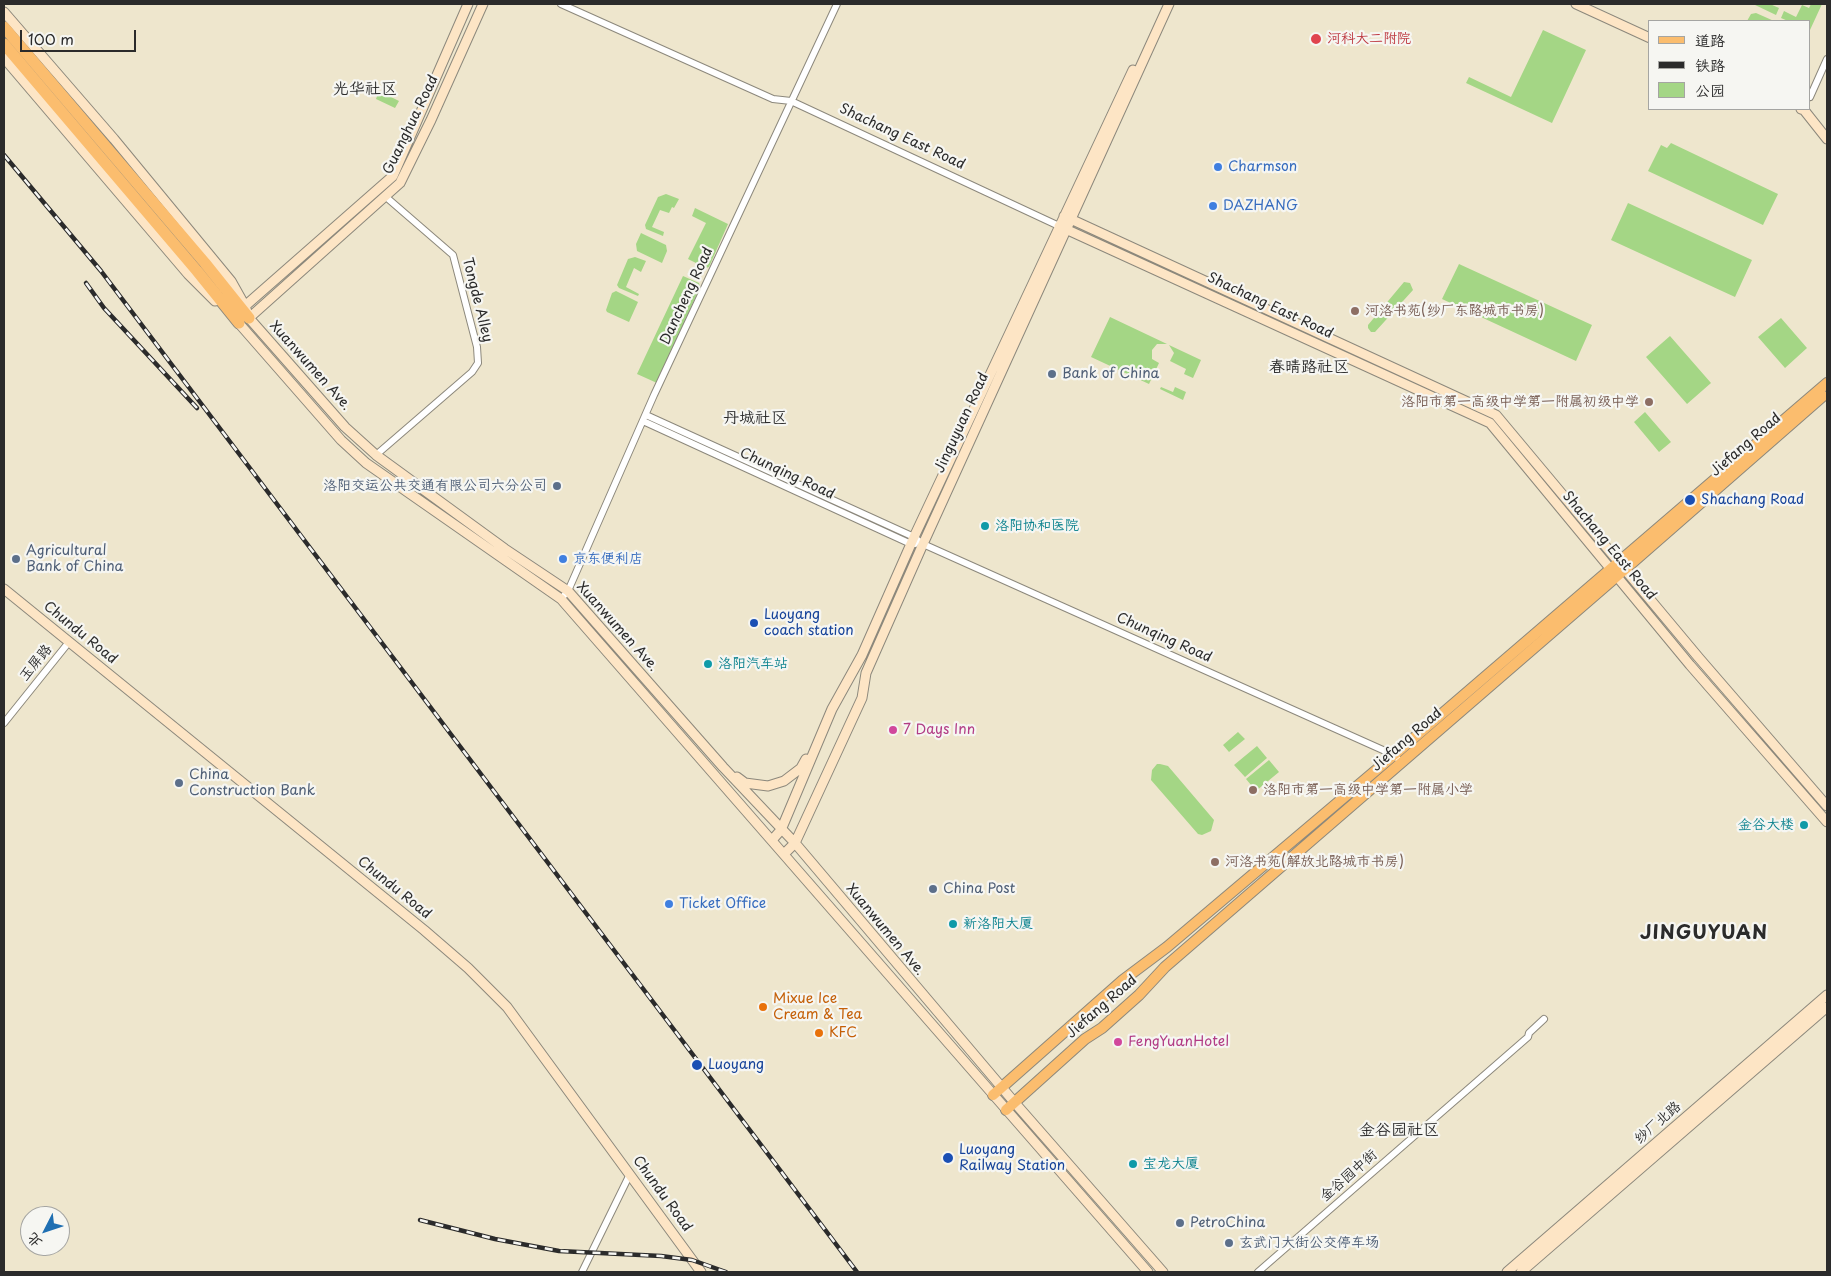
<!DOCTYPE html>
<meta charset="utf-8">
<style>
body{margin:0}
#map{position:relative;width:1831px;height:1276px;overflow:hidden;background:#eee6cd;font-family:"Playpen Sans","LXGW WenKai TC",sans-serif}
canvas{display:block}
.frame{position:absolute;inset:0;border:5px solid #2b2b2b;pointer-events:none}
.legend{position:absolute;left:1648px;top:20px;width:162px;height:90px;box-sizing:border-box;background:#f6f6f2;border:1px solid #a5a5a2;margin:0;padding:6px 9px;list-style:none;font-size:15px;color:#2b2b2b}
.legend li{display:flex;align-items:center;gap:10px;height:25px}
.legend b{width:25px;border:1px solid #a5a5a2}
.north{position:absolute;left:20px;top:1206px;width:50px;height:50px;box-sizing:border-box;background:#f6f6f2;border:1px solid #a5a5a2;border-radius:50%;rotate:229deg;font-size:14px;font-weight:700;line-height:20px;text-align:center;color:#2b2b2b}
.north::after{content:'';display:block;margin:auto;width:18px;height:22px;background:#1f6fb2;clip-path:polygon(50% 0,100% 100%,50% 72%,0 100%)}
.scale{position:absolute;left:20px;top:30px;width:116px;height:22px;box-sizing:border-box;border:2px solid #2b2b2b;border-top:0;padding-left:6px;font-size:15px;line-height:18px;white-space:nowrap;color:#2b2b2b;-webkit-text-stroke:4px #f6f6f2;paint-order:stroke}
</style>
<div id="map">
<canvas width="1831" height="1276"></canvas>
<div class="frame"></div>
<ul class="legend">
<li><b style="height:6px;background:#fbbd6e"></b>道路</li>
<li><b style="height:6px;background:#2b2b2b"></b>铁路</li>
<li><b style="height:14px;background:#a4d685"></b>公园</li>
</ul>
<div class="north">北</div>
<div class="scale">100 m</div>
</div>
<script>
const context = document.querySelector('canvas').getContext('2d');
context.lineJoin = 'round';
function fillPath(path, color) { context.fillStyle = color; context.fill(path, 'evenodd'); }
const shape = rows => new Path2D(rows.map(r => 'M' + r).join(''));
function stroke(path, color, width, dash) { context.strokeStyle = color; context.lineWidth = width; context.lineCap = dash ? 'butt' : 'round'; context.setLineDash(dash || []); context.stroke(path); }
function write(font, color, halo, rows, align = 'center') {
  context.font = font + ' "Playpen Sans","LXGW WenKai TC",sans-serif'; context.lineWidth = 4.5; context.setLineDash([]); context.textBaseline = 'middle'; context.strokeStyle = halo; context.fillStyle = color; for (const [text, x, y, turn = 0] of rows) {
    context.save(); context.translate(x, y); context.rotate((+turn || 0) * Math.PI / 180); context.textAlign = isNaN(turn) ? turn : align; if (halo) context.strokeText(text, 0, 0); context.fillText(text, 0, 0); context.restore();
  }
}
fillPath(shape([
 [1753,4,1770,4,1779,8,1776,15],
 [1811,4,1822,4,1810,30,1810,21,1788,21,1781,18,1784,11,1796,17,1802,5,1809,8],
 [1756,13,1774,21,1747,21,1751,14],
 [1543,30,1586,50,1552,123,1466,83,1469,77,1511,97],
 [379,91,399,101,395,108,376,99],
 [1671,143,1778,194,1763,225,1648,171,1661,145,1667,148],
 [666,194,679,199,674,208,672,207,669,213,660,210,652,227,664,232,663,236,646,229,645,225,658,197],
 [1628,203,1752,260,1735,297,1611,240],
 [695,208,728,224,709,267,706,268,688,259,706,223,692,216],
 [641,233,666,245,667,251,662,263,637,251,636,244],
 [635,257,646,261,641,272,634,268,626,287,639,294,638,296,619,288,617,285,628,259],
 [1459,264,1592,325,1576,361,1442,299],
 [683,276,699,283,700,287,657,383,637,374],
 [1404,282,1410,283,1413,290,1375,332,1371,332,1368,328,1368,325],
 [616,291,638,302,629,322,607,312,606,310,612,293],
 [1110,317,1167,344,1157,344,1152,350,1152,359,1159,363,1149,384,1091,357],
 [1781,318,1807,348,1785,368,1758,337],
 [1670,336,1711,383,1687,404,1646,357],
 [1169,345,1201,360,1193,378,1184,374,1186,369,1170,361,1174,353],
 [1161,387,1173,392,1175,387,1186,392,1183,400,1160,389],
 [1645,412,1671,442,1659,452,1634,422],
 [1238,732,1245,739,1229,752,1223,745],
 [1257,746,1267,758,1245,777,1234,765],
 [1269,760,1279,772,1256,791,1246,779],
 [1157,764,1160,764,1168,766,1214,820,1211,831,1202,835,1198,834,1151,780,1152,770]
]), '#a4d685');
const street = shape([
 [561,4,773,99,791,101,1059,226],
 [1810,97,1827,59],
 [646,415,914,537,923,544,1394,755,1402,763],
 [643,421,911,544,915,544],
 [376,455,472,372,478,363,477,347,453,255,386,197],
 [561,599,568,591,654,395,837,4],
 [4,723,69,642],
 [582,1272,630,1174],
 [1258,1272,1528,1037,1529,1033,1544,1019]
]);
const secondary = shape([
 [1576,4,1650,38],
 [4,12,114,139,231,281,245,306,249,318,345,427,376,455,505,549,568,591,723,767,795,843,1015,1103,1163,1272],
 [4,58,188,274,215,301],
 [1801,109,1804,110,1827,139],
 [1064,216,1496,415,1699,658,1827,806],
 [1059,226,1490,423,1690,665,1827,822],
 [245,306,393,176,468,4],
 [249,318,400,183,431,120,483,4],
 [236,320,341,440,366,463,561,599,1148,1272],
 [4,589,424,930,468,968,507,1007,701,1272],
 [737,777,745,783,768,786,784,781,801,768,806,759],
 [772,840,781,830,832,709,862,655,914,537,1133,70],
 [784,854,795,843,862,698,866,673,923,544,1169,4],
 [1507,1272,1827,995],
 [1521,1272,1827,1007]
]);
const primary = shape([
 [993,1095,1123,980,1167,947,1394,755,1827,383],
 [1006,1110,1085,1039,1102,1028,1139,995,1165,967,1616,577,1823,396]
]);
const highway = shape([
 [4,27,205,263,249,318],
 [4,44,197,271,239,323]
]);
stroke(street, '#8c887c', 8);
stroke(secondary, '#8c887c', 11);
stroke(primary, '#8c887c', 12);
stroke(highway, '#8c887c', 13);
stroke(street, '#fff', 6);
stroke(secondary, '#fde5c5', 9);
stroke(primary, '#fbbd6e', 10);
stroke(highway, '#fbbd6e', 11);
const rail = shape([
 [4,155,101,271,857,1272],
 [86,283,104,308,197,408],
 [420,1220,495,1239,559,1251,661,1256,692,1260,726,1272]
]);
stroke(rail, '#2b2b2b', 4.5);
stroke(rail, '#f6f6f2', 2.5, [8]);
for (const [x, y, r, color] of [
 [1316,39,6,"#e0444e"],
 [1218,167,5,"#3f7fe0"],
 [1213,206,5,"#3f7fe0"],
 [1355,311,5,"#8d6e63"],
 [1052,374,5,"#5c6f8a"],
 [1649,402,5,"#8d6e63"],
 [557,486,5,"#5c6f8a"],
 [1690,500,6,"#1a4fb4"],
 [985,526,5,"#0f9aa8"],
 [16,559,5,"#5c6f8a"],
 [563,559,5,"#3f7fe0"],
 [754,623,5,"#1a4fb4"],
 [708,664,5,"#0f9aa8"],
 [893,730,5,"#d1479c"],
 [179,783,5,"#5c6f8a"],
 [1253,790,5,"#8d6e63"],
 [1804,825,5,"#0f9aa8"],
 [1215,862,5,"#8d6e63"],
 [933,889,5,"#5c6f8a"],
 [669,904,5,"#3f7fe0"],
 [953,924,5,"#0f9aa8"],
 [763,1007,5,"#e8710a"],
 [819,1033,5,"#e8710a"],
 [1118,1042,5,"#d1479c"],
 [697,1065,6,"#1a4fb4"],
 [948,1158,6,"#1a4fb4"],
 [1133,1164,5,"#0f9aa8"],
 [1180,1223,5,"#5c6f8a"],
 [1229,1243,5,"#5c6f8a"]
]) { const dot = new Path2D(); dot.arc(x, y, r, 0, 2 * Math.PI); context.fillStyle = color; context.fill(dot); stroke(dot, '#f6f6f2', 2); }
write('14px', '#be3a42', '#f6f6f2', [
 ["河科大二附院",1327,39]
], 'left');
write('14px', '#2b2b2b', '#f6f6f2', [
 ["Guanghua Road",411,125,-64],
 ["Shachang East Road",902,137,25],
 ["Dancheng Road",687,296,-65],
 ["Tongde Alley",477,300,76],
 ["Shachang East Road",1270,306,25],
 ["Xuanwumen Ave.",310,366,48],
 ["Jinguyuan Road",962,423,-65],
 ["Jiefang Road",1746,445,-41],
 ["Chunqing Road",787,474,25],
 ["Shachang East Road",1609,546,50],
 ["Xuanwumen Ave.",617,627,48],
 ["Chundu Road",80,633,39],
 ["Chunqing Road",1164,638,24],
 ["玉屏路",36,663,-51],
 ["Jiefang Road",1407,740,-41],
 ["Chundu Road",394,888,39],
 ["Xuanwumen Ave.",885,930,50],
 ["Jiefang Road",1102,1007,-41],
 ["纱厂北路",1658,1123,-41],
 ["金谷园中街",1349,1176,-41],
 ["Chundu Road",662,1194,54]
]);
write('14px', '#366cbe', '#f6f6f2', [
 ["Charmson",1228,167],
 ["DAZHANG",1223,206],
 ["京东便利店",573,559],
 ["Ticket Office",679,904]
], 'left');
write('14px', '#785e54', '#f6f6f2', [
 ["河洛书苑(纱厂东路城市书房)",1365,311],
 ["洛阳市第一高级中学第一附属初级中学",1639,402,"right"],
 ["洛阳市第一高级中学第一附属小学",1263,790],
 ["河洛书苑(解放北路城市书房)",1225,862]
], 'left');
write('14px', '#4e5e75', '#f6f6f2', [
 ["Bank of China",1062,374],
 ["洛阳交运公共交通有限公司六分公司",547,486,"right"],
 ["Agricultural",26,551],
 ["Bank of China",26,567],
 ["China",189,775],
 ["Construction Bank",189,791],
 ["China Post",943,889],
 ["PetroChina",1190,1223],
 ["玄武门大街公交停车场",1239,1243]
], 'left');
write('14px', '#164399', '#f6f6f2', [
 ["Shachang Road",1701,500],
 ["Luoyang",764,615],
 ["coach station",764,631],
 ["Luoyang",708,1065],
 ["Luoyang",959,1150],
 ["Railway Station",959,1166]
], 'left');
write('14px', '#0d838f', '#f6f6f2', [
 ["洛阳协和医院",995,526],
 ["洛阳汽车站",718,664],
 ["金谷大楼",1794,825,"right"],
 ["新洛阳大厦",963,924],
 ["宝龙大厦",1143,1164]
], 'left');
write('14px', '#b23c85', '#f6f6f2', [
 ["7 Days Inn",903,730],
 ["FengYuanHotel",1128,1042]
], 'left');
write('14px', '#c56008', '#f6f6f2', [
 ["Mixue Ice",773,999],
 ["Cream & Tea",773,1015],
 ["KFC",829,1033]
], 'left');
write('16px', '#2b2b2b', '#f6f6f2', [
 ["光华社区",365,90],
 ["春晴路社区",1309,368],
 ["丹城社区",755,419],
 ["金谷园社区",1399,1131]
]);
context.letterSpacing = '1px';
write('bold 19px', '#2b2b2b', '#f6f6f2', [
 ["JINGUYUAN",1704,934]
]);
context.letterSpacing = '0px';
</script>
